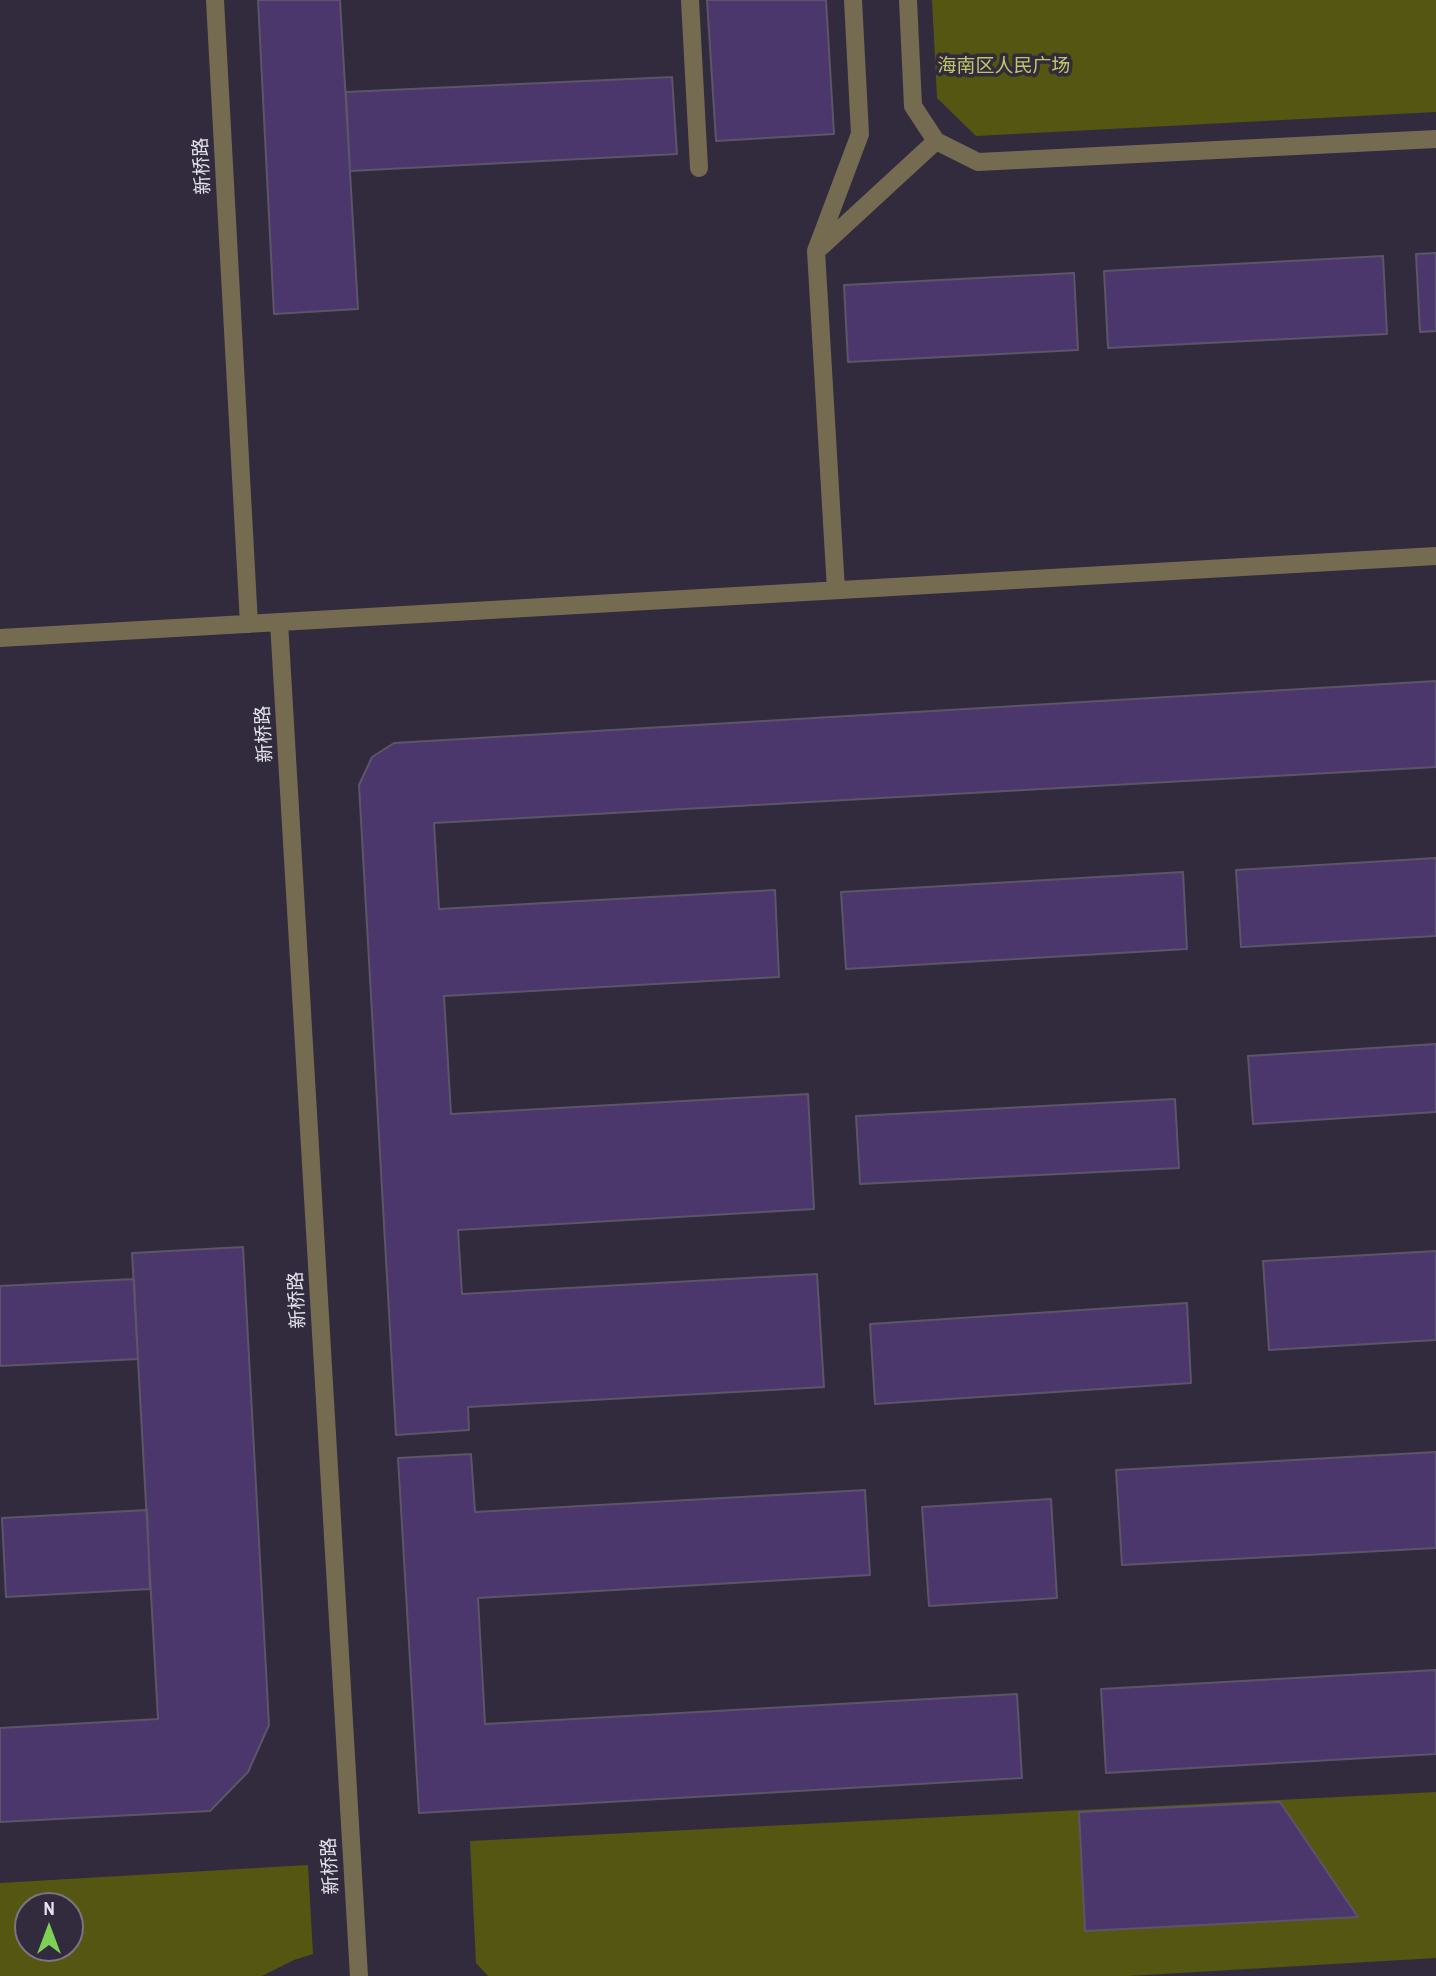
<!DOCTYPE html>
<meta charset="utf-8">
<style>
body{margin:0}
#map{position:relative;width:1436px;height:1976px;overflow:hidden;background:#322b3d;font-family:"Archivo Narrow",sans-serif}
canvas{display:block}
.north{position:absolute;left:14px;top:1892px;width:70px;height:70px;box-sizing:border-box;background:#322b3d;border:2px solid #7a7584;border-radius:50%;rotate:0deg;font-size:19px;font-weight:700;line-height:28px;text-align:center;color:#e6e3ee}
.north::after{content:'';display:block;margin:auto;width:24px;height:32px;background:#7dd154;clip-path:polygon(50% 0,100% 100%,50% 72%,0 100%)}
</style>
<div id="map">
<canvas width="1436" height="1976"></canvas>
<div class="north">N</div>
</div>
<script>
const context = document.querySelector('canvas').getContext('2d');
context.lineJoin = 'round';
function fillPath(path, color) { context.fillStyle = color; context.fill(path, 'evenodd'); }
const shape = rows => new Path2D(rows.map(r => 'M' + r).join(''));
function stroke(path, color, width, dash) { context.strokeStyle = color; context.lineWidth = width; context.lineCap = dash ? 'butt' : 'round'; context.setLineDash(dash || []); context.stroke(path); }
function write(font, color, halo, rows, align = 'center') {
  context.font = font + ' "Archivo Narrow","Noto Sans SC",sans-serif'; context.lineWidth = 7; context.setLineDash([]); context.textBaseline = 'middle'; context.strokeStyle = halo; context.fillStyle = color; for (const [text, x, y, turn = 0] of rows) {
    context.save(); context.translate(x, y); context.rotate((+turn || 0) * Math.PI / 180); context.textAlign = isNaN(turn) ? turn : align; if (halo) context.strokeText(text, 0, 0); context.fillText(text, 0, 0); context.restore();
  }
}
fillPath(shape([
 [932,0,1436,0,1436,112,976,136,937,98],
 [1436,1792,1436,1958,1128,1976,488,1976,476,1963,470,1841],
 [308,1865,313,1954,294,1960,262,1976,0,1976,0,1883],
 [28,1906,70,1906,70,1948,28,1948]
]), '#545611');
const building = shape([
 [258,0,340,0,358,309,274,314,258,0],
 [707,0,826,0,834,134,716,141,707,0],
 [672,77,677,154,350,171,346,92,672,77],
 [1436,253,1436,331,1420,332,1416,254,1436,253],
 [1383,256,1387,334,1108,348,1104,271,1383,256],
 [1074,273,1078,350,848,362,844,285,1074,273],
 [1436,681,1436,767,434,823,439,909,775,890,779,977,444,996,451,1114,808,1094,814,1209,458,1230,462,1294,817,1274,824,1387,468,1407,469,1430,396,1435,359,785,372,757,394,743,1436,681],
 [1436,858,1436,936,1241,947,1236,870,1436,858],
 [1183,872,1187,949,846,969,841,892,1183,872],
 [1436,1044,1436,1112,1253,1124,1248,1056,1436,1044],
 [1175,1099,1179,1168,860,1184,856,1116,1175,1099],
 [243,1247,269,1725,248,1772,210,1811,0,1822,0,1728,158,1719,132,1253,243,1247],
 [1436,1251,1436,1340,1269,1350,1263,1261,1436,1251],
 [134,1279,138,1359,0,1366,0,1286,134,1279],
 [1187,1303,1191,1383,875,1404,870,1324,1187,1303],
 [1436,1452,1436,1548,1122,1565,1116,1470,1436,1452],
 [471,1454,475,1512,865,1490,870,1575,478,1598,485,1724,1017,1694,1022,1778,419,1813,398,1458,471,1454],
 [1051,1499,1057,1598,929,1606,922,1507,1051,1499],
 [147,1510,150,1589,6,1597,2,1518,147,1510],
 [1436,1670,1436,1754,1106,1773,1101,1689,1436,1670],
 [1280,1802,1358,1917,1085,1931,1079,1812,1280,1802]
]);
fillPath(building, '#4c376c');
stroke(building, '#5c5569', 2);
stroke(shape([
 [215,0,249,624],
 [690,0,699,168],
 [908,0,913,106,936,141,978,162,1436,139],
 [821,247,936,141],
 [836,590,816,251,860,134,853,0],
 [279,622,359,1976],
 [0,638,1436,556]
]), '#756b51', 18);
write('19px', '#c1c667', '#322b3d', [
 ["海南区人民广场",1004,67]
]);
write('19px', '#e6e3ee', '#322b3d', [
 ["新桥路",203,166,-93],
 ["新桥路",265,734,-93],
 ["新桥路",298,1300,-93],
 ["新桥路",331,1866,-93]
]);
</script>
